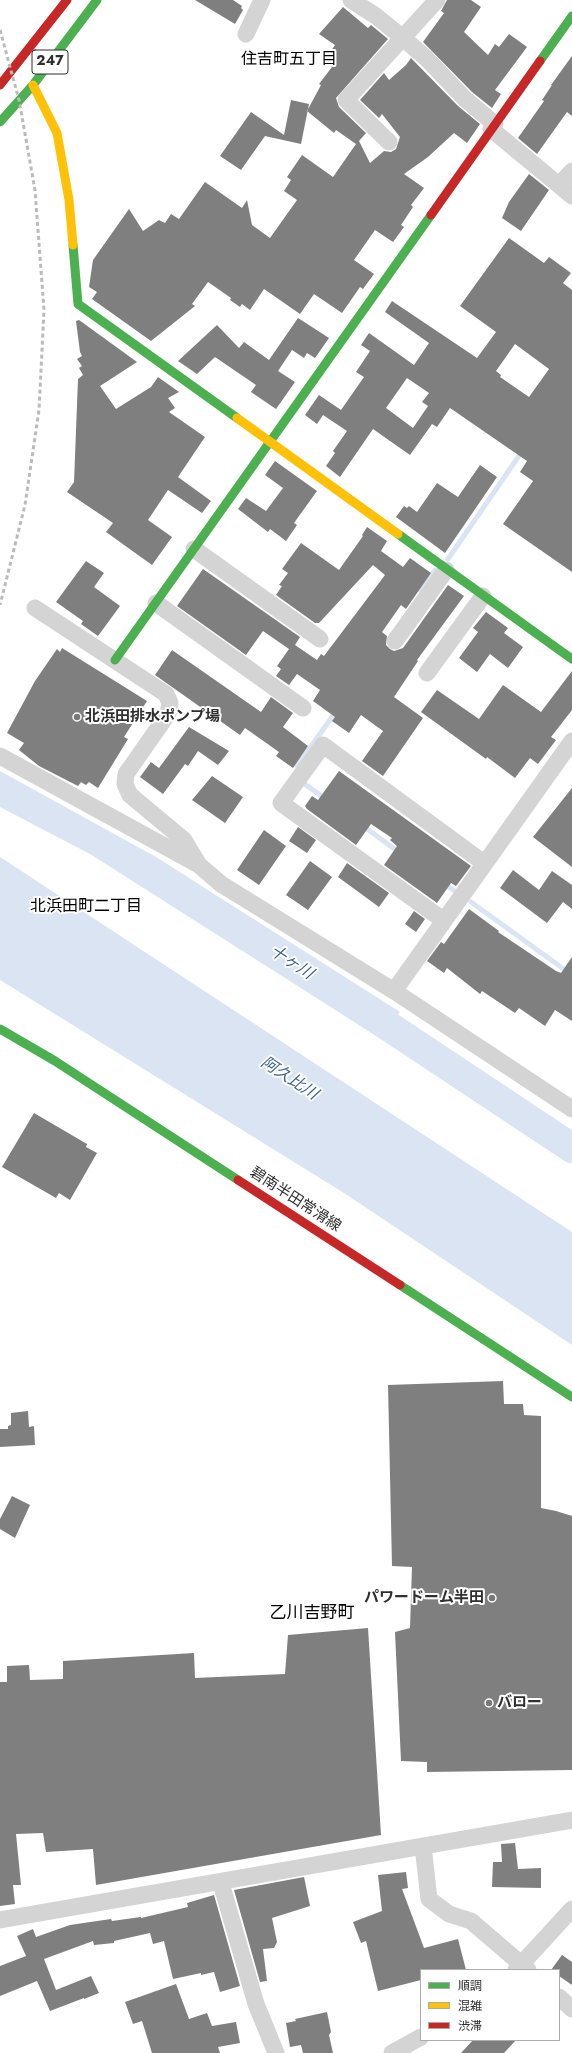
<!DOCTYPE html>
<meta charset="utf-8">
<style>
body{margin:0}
#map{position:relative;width:572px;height:2053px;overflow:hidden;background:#fff;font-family:Jost,"Noto Sans JP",sans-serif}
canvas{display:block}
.legend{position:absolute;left:420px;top:1969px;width:140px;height:72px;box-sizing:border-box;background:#fff;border:1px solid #acacac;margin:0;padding:5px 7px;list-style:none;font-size:12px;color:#2f2f2f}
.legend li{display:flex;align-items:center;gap:8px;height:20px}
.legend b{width:20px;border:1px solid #acacac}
</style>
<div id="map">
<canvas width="572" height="2053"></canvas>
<ul class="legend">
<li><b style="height:5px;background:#4caf50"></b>順調</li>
<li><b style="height:5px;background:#ffc107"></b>混雑</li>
<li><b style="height:5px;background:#c62828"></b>渋滞</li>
</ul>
</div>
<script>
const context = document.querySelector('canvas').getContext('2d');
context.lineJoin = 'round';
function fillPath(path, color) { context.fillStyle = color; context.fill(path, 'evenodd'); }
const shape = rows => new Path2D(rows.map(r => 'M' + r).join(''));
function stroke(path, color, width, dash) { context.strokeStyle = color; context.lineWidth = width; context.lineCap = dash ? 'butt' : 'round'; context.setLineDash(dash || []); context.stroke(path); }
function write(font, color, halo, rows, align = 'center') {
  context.font = font + ' Jost,"Noto Sans JP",sans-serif'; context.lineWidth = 4; context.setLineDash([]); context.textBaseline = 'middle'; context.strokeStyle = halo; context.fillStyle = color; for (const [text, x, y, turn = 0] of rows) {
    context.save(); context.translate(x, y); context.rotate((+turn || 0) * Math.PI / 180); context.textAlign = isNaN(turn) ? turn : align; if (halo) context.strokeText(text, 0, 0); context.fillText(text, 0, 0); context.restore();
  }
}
fillPath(shape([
 [0,771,156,857,400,1012,381,1039,90,854,0,807],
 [0,857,572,1232,572,1345,344,1193,0,980]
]), '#dae4f2');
stroke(shape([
 [448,559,523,450],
 [421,591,435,570,437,571],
 [297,766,337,710],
 [306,785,326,799],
 [363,826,400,853],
 [443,883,456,892],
 [471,902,572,975]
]), '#dae4f2', 5);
stroke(shape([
 [355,1004,572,1148]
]), '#dae4f2', 30);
fillPath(shape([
 [195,0,233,0,242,6,241,8,243,10,235,24],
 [447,0,471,0,481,7,464,32,488,55,495,44,499,47,509,34,527,47,495,90,501,94,492,108,472,92,423,42,444,13,441,11],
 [343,7,368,28,371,25,388,39,336,98,339,107,366,133,359,141,370,163,384,151,391,152,396,149,400,137,382,114,379,118,360,100,384,73,389,80,406,65,411,58,458,106,480,124,467,143,454,133,428,157,404,174,424,188,411,205,413,207,401,225,404,227,393,242,375,230,354,260,374,274,363,289,360,287,342,313,314,294,300,314,264,289,250,310,242,304,240,307,230,300,231,298,208,282,192,304,195,306,151,341,92,299,97,292,89,287,93,260,129,209,143,231,159,220,165,223,171,214,179,219,205,182,242,208,247,200,252,225,270,238,297,200,284,191,291,180,287,177,302,155,333,177,356,144,336,130,334,133,307,111,321,85,319,84,332,67,324,61,335,45,319,34],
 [572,56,572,116,567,112,537,154,518,138,544,101,542,100,552,85,551,85],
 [291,100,309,104,301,144,265,136,241,170,220,156,251,112,284,135],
 [529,174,549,190,521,231,502,218,509,202],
 [509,238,544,263,549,257,571,273,563,283,572,290,572,572,503,524,533,481,520,472,527,461,450,408,437,427,432,424,410,455,373,429,340,477,326,466,335,453,333,451,347,431,323,415,317,424,305,415,319,395,341,410,364,377,356,372,370,351,361,345,369,333,414,365,429,343,385,312,392,301,477,358,496,332,460,306],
 [515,344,549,369,529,397,500,377,501,375,496,371],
 [407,378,429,393,422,402,428,406,413,428,386,408],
 [298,318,329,338,315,358,307,353,304,358,292,350,278,371,295,382,276,409,251,392,256,385,215,357,197,374,178,361,217,325,239,348,244,342,269,360],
 [79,320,137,362,100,386,116,409,151,387,158,377,179,392,168,398,175,408,169,412,205,437,178,477,211,501,202,513,168,490,148,520,172,537,152,565,106,532,113,523,67,492,74,482,78,379,83,375,79,368,82,366,77,359,82,356,80,352,76,321],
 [275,461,317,491,294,523,297,525,286,541,270,529,268,532,238,509,246,498,266,511,283,488,265,475],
 [480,465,497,477,445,553,396,517,404,506,407,508,409,506,417,512,437,483,458,497],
 [367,527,387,541,381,551,403,567,410,558,431,573,406,609,401,605,382,632,387,636,386,645,390,649,394,651,403,648,448,585,464,596,417,660,418,661,394,697,423,718,383,776,362,761,383,731,361,715,349,733,332,721,335,717,313,701,320,690,297,674,289,685,276,676,281,669,277,666,289,649,263,631,246,655,177,606,203,569,300,637,295,645,317,660,321,654,324,656,385,575,373,565,319,623,315,623,276,595,282,586,279,585,288,573,282,569,301,543,339,570,363,536,362,535],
 [86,561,104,573,94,587,120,606,98,636,81,624,83,621,56,602],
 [486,612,508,628,504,633,523,647,508,668,490,654,477,672,459,658,478,632,473,628],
 [62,648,147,701,124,737,128,739,98,788,89,782,86,785,81,782,78,786,39,766,19,750,24,743,7,733,35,681,57,649,60,652],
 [172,650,261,712,271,697,293,713,283,727,308,746,293,768,276,756,279,752,245,728,240,735,155,675],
 [572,671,572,710,551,737,556,740,538,764,530,758,515,778,487,757,486,759,421,712,437,690,479,719,503,685,541,712],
 [189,727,229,751,218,765,198,751,188,766,185,764,163,794,140,777,151,762,159,768],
 [339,771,471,866,456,886,451,883,437,903,384,865,397,846,390,840,392,838,371,824,356,845,307,809,305,806,312,796,318,800],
 [212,776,243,797,225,823,192,800],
 [572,788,572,867,533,837],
 [298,827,316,840,307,853,289,841],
 [264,830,286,846,259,885,237,870],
 [310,861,332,877,308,910,286,895],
 [347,863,389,893,379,907,338,877],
 [513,870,539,890,552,871,572,885,572,909,563,902,547,923,500,888],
 [469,909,499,931,498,932,556,971,561,973,572,957,572,1021,555,1010,545,1026,519,1008,515,1013,482,991,480,994,447,968,444,973,427,961,441,942,444,944],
 [414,911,425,919,416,932,405,924],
 [34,1113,87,1144,86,1147,97,1153,70,1200,59,1193,56,1198,2,1167],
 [503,1381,504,1404,523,1404,524,1415,541,1416,541,1508,556,1511,572,1516,572,1770,427,1772,427,1762,401,1761,395,1632,410,1628,412,1567,392,1566,388,1385],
 [28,1411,29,1427,34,1426,35,1445,0,1447,0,1429,8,1429,8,1426,11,1425,11,1413],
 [12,1496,30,1505,15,1538,0,1529,0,1519],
 [368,1628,381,1835,96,1885,93,1849,46,1852,43,1833,16,1834,21,1885,13,1885,15,1904,0,1906,0,1682,7,1682,7,1666,29,1665,30,1680,63,1679,63,1661,194,1653,195,1678,285,1674,288,1635],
 [515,1843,518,1869,541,1868,541,1888,492,1887,493,1862,502,1862,501,1844],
 [406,1872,408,1888,402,1889,424,1948,458,1939,466,1970,421,1970,421,1980,378,1991,366,1941,361,1943,353,1922,382,1911,378,1875],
 [304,1877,310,1906,272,1918,277,1942,274,1948,263,1949,267,1981,260,1982,234,1890],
 [214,1895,240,1986,220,1992,214,1972,201,1975,201,1973,173,1979,164,1941,153,1944,150,1933,114,1941,114,1943,94,1945,93,1941,44,1959,56,1990,91,1976,99,1993,84,1999,84,1998,50,2011,37,1981,0,1996,0,1966,26,1956,17,1936,33,1929,36,1937,70,1925,111,1919,112,1921,141,1917,141,1918,188,1907,187,1903],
 [562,1955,572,1962,572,1985,559,1976,559,1970,551,1970],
 [176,1984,189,2019,207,2013,212,2026,236,2022,240,2043,218,2047,220,2053,152,2053,142,2021,133,2024,125,2002],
 [327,2012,331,2032,329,2035,333,2053,303,2053,301,2045,290,2047,286,2023,296,2021,295,2019],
 [473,2040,516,2040,504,2053,461,2053]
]), '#7f7f7f');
stroke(shape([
 [351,0,376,16,403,38,426,58,465,99,495,124],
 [246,34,262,0],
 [491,129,572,196],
 [389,142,346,100,437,0],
 [559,185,572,171],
 [194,549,320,639],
 [156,603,303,708],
 [35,608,166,694,170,703,168,714,126,774,125,784,130,795,184,840,199,865],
 [395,641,446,570],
 [427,673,483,596],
 [0,756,199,865,221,884,394,991,572,1109],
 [443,920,281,803,323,745,484,863],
 [394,991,572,741],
 [423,1846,429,1899,449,1914,471,1921,528,1970],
 [221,1883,256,2004,276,2053],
 [0,1920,572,1820],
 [516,1970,572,1909],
 [559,1997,572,2009],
 [392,2053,421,2037]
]), '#d4d4d4', 17);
stroke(shape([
 [540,61,572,16],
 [0,122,33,85,97,0],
 [73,245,78,304,237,418],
 [398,534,572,659],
 [115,660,431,215],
 [0,1029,55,1061,238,1180],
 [400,1285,572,1397]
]), '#4caf50', 9);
stroke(shape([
 [33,85,57,133,69,200,73,245],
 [237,418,398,534]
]), '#ffc107', 9);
stroke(shape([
 [0,85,67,0],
 [431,215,540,61],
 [238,1180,400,1285]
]), '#c62828', 9);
stroke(shape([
 [0,30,19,100,35,190,44,310,39,410,25,505,0,605]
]), '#bbb', 3, [4, 3]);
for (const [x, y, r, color] of [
 [77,717,4,"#787878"],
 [492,1598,4,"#787878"],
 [489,1703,4,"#787878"]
]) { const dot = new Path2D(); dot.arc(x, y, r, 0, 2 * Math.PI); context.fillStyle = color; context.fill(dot); stroke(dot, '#fff', 1.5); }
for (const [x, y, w] of [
 [50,62,36]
]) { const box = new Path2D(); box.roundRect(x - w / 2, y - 12, w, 24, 3); context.fillStyle = '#fff'; context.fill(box); stroke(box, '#2f2f2f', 1); }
write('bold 14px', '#2f2f2f', null, [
 ["247",50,62]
]);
write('bold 15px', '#2f2f2f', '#fff', [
 ["北浜田排水ポンプ場",85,717],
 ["パワードーム半田",484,1598,"right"],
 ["バロー",497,1703]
], 'left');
write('15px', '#2f2f2f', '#fff', [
 ["碧南半田常滑線",295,1200,33]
]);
write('16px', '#000', '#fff', [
 ["住吉町五丁目",289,60],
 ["北浜田町二丁目",86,907]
]);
write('italic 16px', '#3e6391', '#fff', [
 ["十ヶ川",291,963,33],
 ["阿久比川",289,1079,33]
]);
write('17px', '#000', '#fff', [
 ["乙川吉野町",312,1614]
]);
</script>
